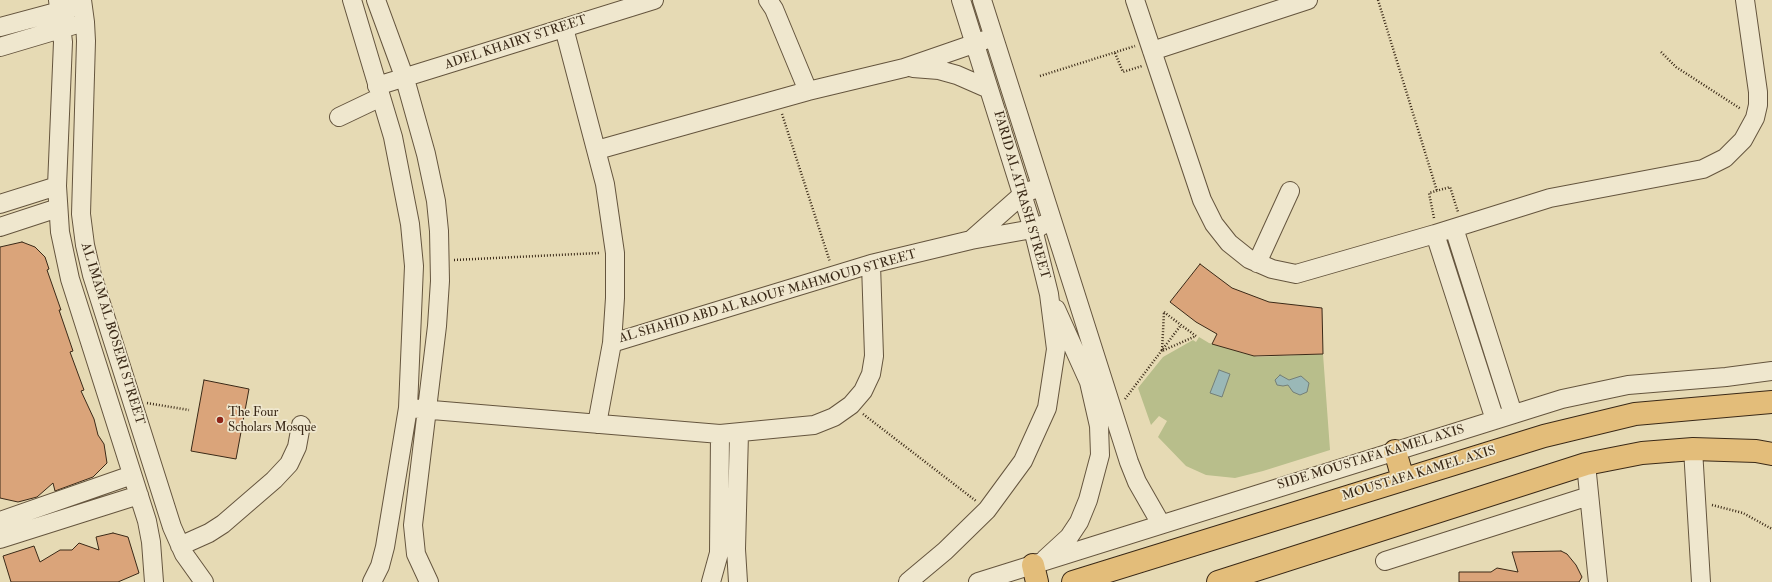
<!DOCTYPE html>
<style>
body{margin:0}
canvas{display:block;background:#e6dab4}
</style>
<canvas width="1772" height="582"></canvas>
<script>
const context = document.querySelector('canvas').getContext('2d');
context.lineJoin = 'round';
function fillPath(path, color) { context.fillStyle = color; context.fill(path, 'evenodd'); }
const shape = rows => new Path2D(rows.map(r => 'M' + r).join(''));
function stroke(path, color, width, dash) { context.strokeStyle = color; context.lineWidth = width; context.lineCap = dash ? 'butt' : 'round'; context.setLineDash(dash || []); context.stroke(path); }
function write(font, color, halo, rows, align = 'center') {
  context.font = font + ' "IM FELL Double Pica",serif'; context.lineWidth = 3.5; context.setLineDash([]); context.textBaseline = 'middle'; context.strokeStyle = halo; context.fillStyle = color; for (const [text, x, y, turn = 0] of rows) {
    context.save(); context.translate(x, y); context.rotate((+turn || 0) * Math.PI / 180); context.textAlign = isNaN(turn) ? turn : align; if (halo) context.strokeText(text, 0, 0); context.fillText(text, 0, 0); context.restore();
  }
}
fillPath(shape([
 [1199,337,1209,343,1257,357,1323,354,1330,450,1263,471,1235,478,1206,475,1186,466,1158,437,1167,421,1159,416,1151,425,1138,388,1163,357,1193,340,1196,342]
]), '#b8be8b');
const water = shape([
 [1219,370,1230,374,1222,397,1210,393,1219,370],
 [1280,375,1289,380,1301,376,1309,383,1307,392,1300,395,1293,392,1288,385,1283,386,1277,385,1275,380,1280,375]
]);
fillPath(water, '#9ab8b7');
stroke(water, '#747f77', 1);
const building = shape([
 [22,242,35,247,45,257,49,269,47,270,61,310,59,310,73,351,70,352,84,390,81,391,94,419,98,435,104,444,107,463,93,477,55,491,53,483,37,497,18,502,0,498,0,247,22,242],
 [1200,264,1232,288,1269,302,1322,308,1323,354,1254,356,1212,344,1217,334,1196,322,1170,302,1200,264],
 [204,380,249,389,236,459,191,451,204,380],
 [113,533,128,537,139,573,118,582,11,582,3,556,34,546,40,562,60,550,72,550,79,543,99,550,96,537,113,533],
 [1561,551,1567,554,1576,565,1582,577,1579,582,1459,582,1459,572,1491,572,1497,568,1518,572,1512,552,1561,551]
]);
fillPath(building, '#daa47a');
stroke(building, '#3a2917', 1);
const minor = shape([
 [58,0,63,42,57,186,60,232,70,279,147,521,151,542,154,582],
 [82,0,85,22,86,41,81,214,85,245,92,275,172,527,184,554,204,582],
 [352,0,393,137,410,224,414,266,408,408,385,547,380,566,372,582],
 [376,0,405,79,426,154,436,201,439,231,440,281,437,326,413,525,416,554,429,582],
 [768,0,774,9,808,91],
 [982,0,1129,462,1137,482,1161,524],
 [1135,0,1202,200,1214,224,1229,243,1249,259,1272,269,1296,274,1435,234,1550,198,1703,169,1725,158,1743,140,1755,118,1758,105,1758,92,1745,0],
 [0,27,71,8],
 [564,28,605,184,615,253,615,298,612,343,597,424],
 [0,47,74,25],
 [1152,51,1308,0],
 [913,68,939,70,957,75,989,89],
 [377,86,654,0],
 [339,117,381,97],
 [597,150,808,91,904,68,985,40],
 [0,204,57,186],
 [0,227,58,208],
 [1454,228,1513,414],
 [1435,234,1495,420],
 [971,240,1023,194,1032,190],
 [1257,263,1290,191],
 [612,343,871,264,971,240,1038,228,1044,224],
 [408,408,720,434,814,425,834,417,851,405,863,391,871,374,874,356,871,264],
 [1693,449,1701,582],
 [1586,464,1598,582],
 [0,521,132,475],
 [0,539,139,495],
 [180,546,209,533,223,524,274,480,289,464,297,447,301,425],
 [1045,559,1069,537,1079,522,1088,500,1100,455,1099,426,1089,382,1056,309],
 [1385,561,1589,496],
 [711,582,719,553,720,434],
 [738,582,736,549,739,433],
 [908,582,945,551,987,510,1023,461,1047,408,1056,349,1049,294,1033,229,961,0],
 [978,582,1562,399,1628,385,1726,377,1772,371]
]);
const major = shape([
 [1395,451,1403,479],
 [1033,565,1037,582],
 [1073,582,1544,436,1635,414,1772,402],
 [1218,582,1586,464,1642,453,1693,449,1756,451,1772,454]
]);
stroke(minor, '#65553e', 20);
stroke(major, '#3a2917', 24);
stroke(shape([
 [1378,0,1437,191],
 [1661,52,1676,67,1741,109],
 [1115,53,1123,72,1142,66],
 [1040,76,1135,46],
 [782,114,830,262],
 [1434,218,1429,193,1450,187,1458,212],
 [454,260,599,253],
 [1164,312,1181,325,1196,336,1162,351,1164,312],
 [1125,399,1181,325],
 [147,403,189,410],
 [863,414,976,501],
 [1712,505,1743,513,1772,529]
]), '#3a2917', 2.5, [1, 2]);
stroke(minor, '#efe7ce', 18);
stroke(major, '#e3bd7a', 22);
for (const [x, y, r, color] of [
 [220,420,4,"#8f2418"]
]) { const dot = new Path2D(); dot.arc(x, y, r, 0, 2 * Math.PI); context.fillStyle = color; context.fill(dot); stroke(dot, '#efe7ce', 1.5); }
write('13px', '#3a2917', '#efe7ce', [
 ["ADEL KHAIRY STREET",516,43,-18],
 ["FARID AL ATRASH STREET",1021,195,74],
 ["AL SHAHID ABD AL RAOUF MAHMOUD STREET",768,297,-16],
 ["AL IMAM AL BOSERI STREET",112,334,73],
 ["SIDE MOUSTAFA KAMEL AXIS",1371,458,-17],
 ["MOUSTAFA KAMEL AXIS",1419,474,-17]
]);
write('13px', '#3a2917', '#efe7ce', [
 ["The Four",228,413],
 ["Scholars Mosque",228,428]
], 'left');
</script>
